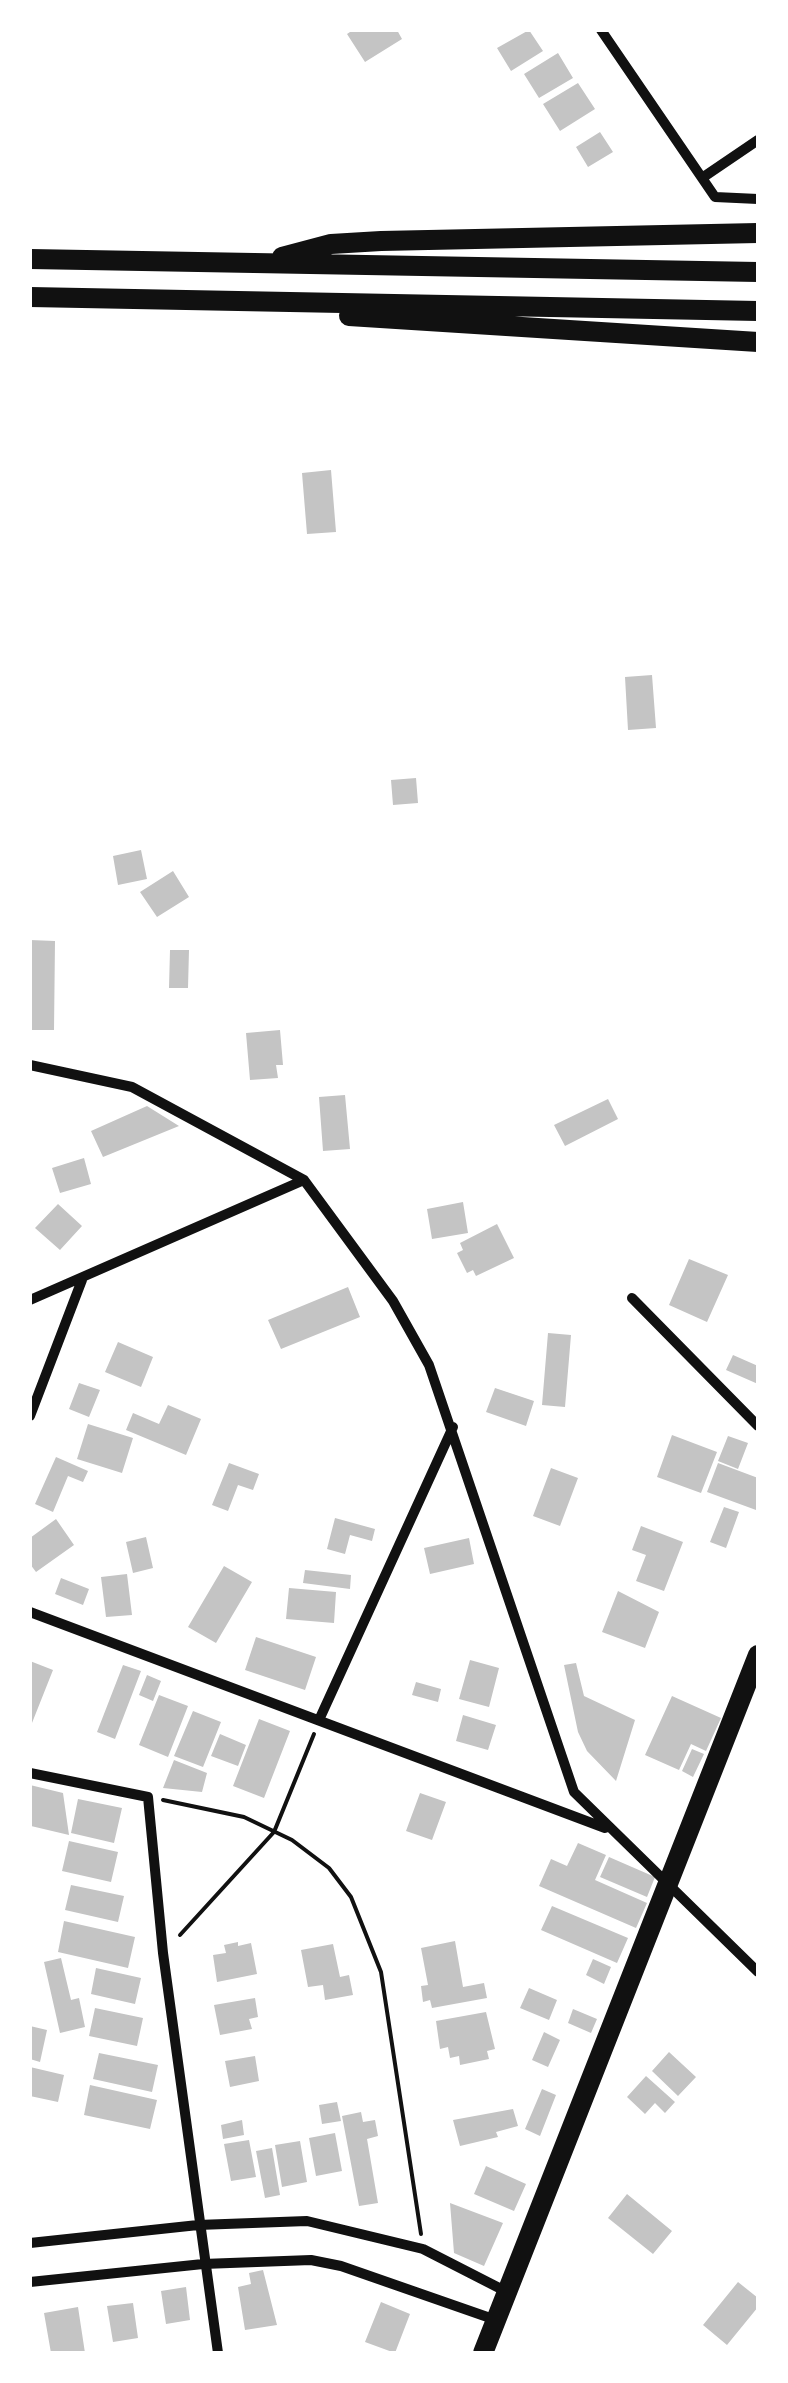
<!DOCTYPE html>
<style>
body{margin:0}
#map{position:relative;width:788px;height:2383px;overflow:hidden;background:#fff;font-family:Poppins,sans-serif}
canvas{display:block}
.frame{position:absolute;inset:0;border:32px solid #fff;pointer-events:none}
</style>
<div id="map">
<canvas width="788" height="2383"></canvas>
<div class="frame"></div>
</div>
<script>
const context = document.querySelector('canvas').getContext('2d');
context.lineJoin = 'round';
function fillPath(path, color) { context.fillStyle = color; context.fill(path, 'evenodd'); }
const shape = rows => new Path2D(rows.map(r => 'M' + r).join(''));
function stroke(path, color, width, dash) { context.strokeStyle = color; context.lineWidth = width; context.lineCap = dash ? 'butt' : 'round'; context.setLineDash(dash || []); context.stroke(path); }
fillPath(shape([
 [353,30,397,30,402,39,365,62,347,34],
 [529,30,543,51,511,71,497,48],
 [558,53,573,78,539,98,524,74],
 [578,83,595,109,560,131,543,104],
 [600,132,613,152,588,167,576,147],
 [331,470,336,532,307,534,302,473],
 [652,675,656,728,628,730,625,677],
 [416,778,418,803,393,805,391,780],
 [141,850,147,879,118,885,113,856],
 [173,871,189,897,157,917,140,892],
 [30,940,55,941,54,1030,30,1030],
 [170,950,189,950,188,988,169,988],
 [280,1030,283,1065,276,1065,278,1078,250,1080,246,1033],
 [345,1095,350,1149,323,1151,319,1097],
 [608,1099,618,1119,565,1146,554,1125],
 [147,1106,179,1126,103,1157,91,1131],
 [84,1158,91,1184,60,1193,52,1168],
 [463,1202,468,1233,432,1239,427,1209],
 [58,1204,82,1226,60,1250,35,1228],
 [497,1224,514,1258,476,1276,473,1270,467,1273,457,1253,463,1250,460,1243],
 [689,1259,728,1275,707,1322,669,1305],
 [348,1287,360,1317,281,1349,268,1320],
 [548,1333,571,1335,565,1407,542,1405],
 [118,1342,153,1357,141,1387,105,1372],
 [733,1355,758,1366,758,1384,726,1370],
 [79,1383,100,1390,89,1417,69,1409],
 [495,1388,534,1401,526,1426,486,1412],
 [168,1405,201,1419,186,1455,126,1430,133,1413,159,1424],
 [88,1424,133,1438,122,1473,77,1459],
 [672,1435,717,1452,701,1493,657,1477],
 [728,1436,748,1443,738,1469,718,1461],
 [56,1457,88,1471,83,1482,68,1476,53,1512,35,1504],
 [229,1463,259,1474,253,1490,238,1485,228,1511,212,1505],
 [718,1463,758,1478,756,1510,707,1492],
 [551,1468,578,1478,560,1526,533,1516],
 [724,1507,739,1512,726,1548,710,1542],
 [335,1518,375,1529,372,1541,350,1535,345,1554,327,1549],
 [56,1519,74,1545,36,1572,30,1564,30,1538],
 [641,1526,683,1542,664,1591,636,1581,646,1555,632,1550],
 [146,1537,153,1568,133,1573,126,1542],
 [469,1538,474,1564,430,1574,424,1548],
 [224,1566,252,1582,216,1643,188,1627],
 [305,1570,351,1575,350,1589,303,1583],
 [127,1574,132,1615,106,1617,101,1577],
 [61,1578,89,1589,83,1605,55,1594],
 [289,1588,336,1592,334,1623,286,1619],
 [618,1591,659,1612,645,1648,602,1632],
 [256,1637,316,1657,305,1690,245,1670],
 [470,1660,499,1668,489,1707,459,1699],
 [30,1661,53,1670,30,1728],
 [576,1663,584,1696,635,1720,616,1781,587,1751,578,1732,564,1665],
 [123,1665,141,1671,115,1739,97,1732],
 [147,1675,161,1681,153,1701,139,1695],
 [416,1682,441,1689,438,1702,412,1695],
 [159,1695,188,1706,168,1757,139,1745],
 [672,1696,721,1718,706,1751,691,1744,679,1770,645,1755],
 [193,1711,221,1722,203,1767,174,1756],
 [463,1715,496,1725,488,1750,456,1741],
 [259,1719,290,1731,264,1798,233,1786],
 [220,1734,246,1745,238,1766,211,1756],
 [692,1749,704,1754,693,1777,682,1771],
 [174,1760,207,1773,202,1792,163,1788],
 [30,1785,63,1793,69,1835,31,1826],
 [420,1793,446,1802,432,1840,406,1831],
 [78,1799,122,1808,114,1843,71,1833],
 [69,1841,118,1852,111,1882,62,1871],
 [578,1843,606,1855,595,1880,647,1903,636,1928,539,1886,551,1859,567,1866],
 [609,1857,655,1877,647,1897,600,1877],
 [71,1885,124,1896,118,1922,65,1910],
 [552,1906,628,1938,617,1963,541,1930],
 [64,1921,135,1937,128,1968,58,1952],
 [455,1941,463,1987,484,1983,487,1998,432,2008,430,2000,423,2002,421,1986,428,1985,421,1948],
 [238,1942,238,1946,251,1943,257,1974,217,1982,213,1955,226,1953,224,1945],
 [333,1944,340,1977,349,1975,353,1995,325,2000,323,1985,308,1987,301,1950],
 [61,1958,71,2000,79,1998,85,2027,60,2033,44,1962],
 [593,1959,611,1967,604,1984,586,1975],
 [96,1968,141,1978,135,2004,91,1994],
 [529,1988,557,2000,549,2020,520,2008],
 [255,1998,258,2017,249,2019,252,2029,220,2035,214,2005],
 [95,2008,143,2018,137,2046,89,2036],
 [573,2009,597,2019,591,2033,568,2023],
 [486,2012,495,2049,487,2051,489,2059,460,2065,459,2056,450,2058,448,2047,440,2049,436,2021],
 [30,2026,47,2030,40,2062,30,2059],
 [544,2032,560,2040,548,2067,532,2060],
 [669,2052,696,2077,678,2096,652,2071],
 [99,2053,158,2065,152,2092,93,2079],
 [255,2056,259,2081,230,2087,225,2061],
 [30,2067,64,2075,58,2102,30,2096],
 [646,2076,675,2102,665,2113,655,2103,645,2114,627,2097],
 [90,2085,157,2100,150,2129,84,2115],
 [542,2089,556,2095,540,2136,525,2129],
 [337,2102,341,2121,322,2124,319,2105],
 [513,2109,518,2126,496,2132,498,2137,460,2146,453,2120],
 [361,2112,363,2122,375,2120,378,2136,367,2139,378,2203,359,2206,342,2116],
 [242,2120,244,2135,223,2139,221,2125],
 [335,2133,342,2171,316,2176,309,2138],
 [249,2140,256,2177,231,2181,224,2144],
 [300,2141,307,2182,282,2187,275,2145],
 [272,2148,280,2195,265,2198,256,2151],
 [486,2166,526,2184,514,2211,474,2194],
 [627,2194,672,2231,653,2254,608,2218],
 [450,2203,503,2223,484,2266,454,2253],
 [263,2270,277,2325,245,2330,238,2287,251,2284,249,2273],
 [738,2282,758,2298,758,2307,727,2345,703,2325],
 [186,2287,190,2320,166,2324,161,2291],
 [381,2302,410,2314,395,2353,365,2342],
 [133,2303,138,2338,113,2342,107,2306],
 [78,2307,85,2353,51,2353,44,2313]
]), '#c4c4c4');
stroke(shape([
 [163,1800,244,1817,292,1840,329,1868,351,1897,381,1972,421,2234],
 [180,1935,274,1832,314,1734]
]), '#111', 4);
stroke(shape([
 [601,30,715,197,758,199],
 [702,178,758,140],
 [30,1065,132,1087,304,1180,393,1301,429,1365,574,1792,758,1972],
 [632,1298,758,1426],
 [30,1300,304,1180],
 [30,1416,82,1280],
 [30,1612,605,1828],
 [319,1720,453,1427],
 [30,1773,148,1797,163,1953,218,2353],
 [30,2243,198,2225,307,2221,423,2249,507,2292],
 [30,2282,203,2264,311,2260,341,2266,496,2320]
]), '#111', 10);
stroke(shape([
 [483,2353,758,1655]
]), '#111', 20);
stroke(shape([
 [282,257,331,244,381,241,758,233],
 [30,259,758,272],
 [30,297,758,311],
 [349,316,758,342]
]), '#111', 20);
</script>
